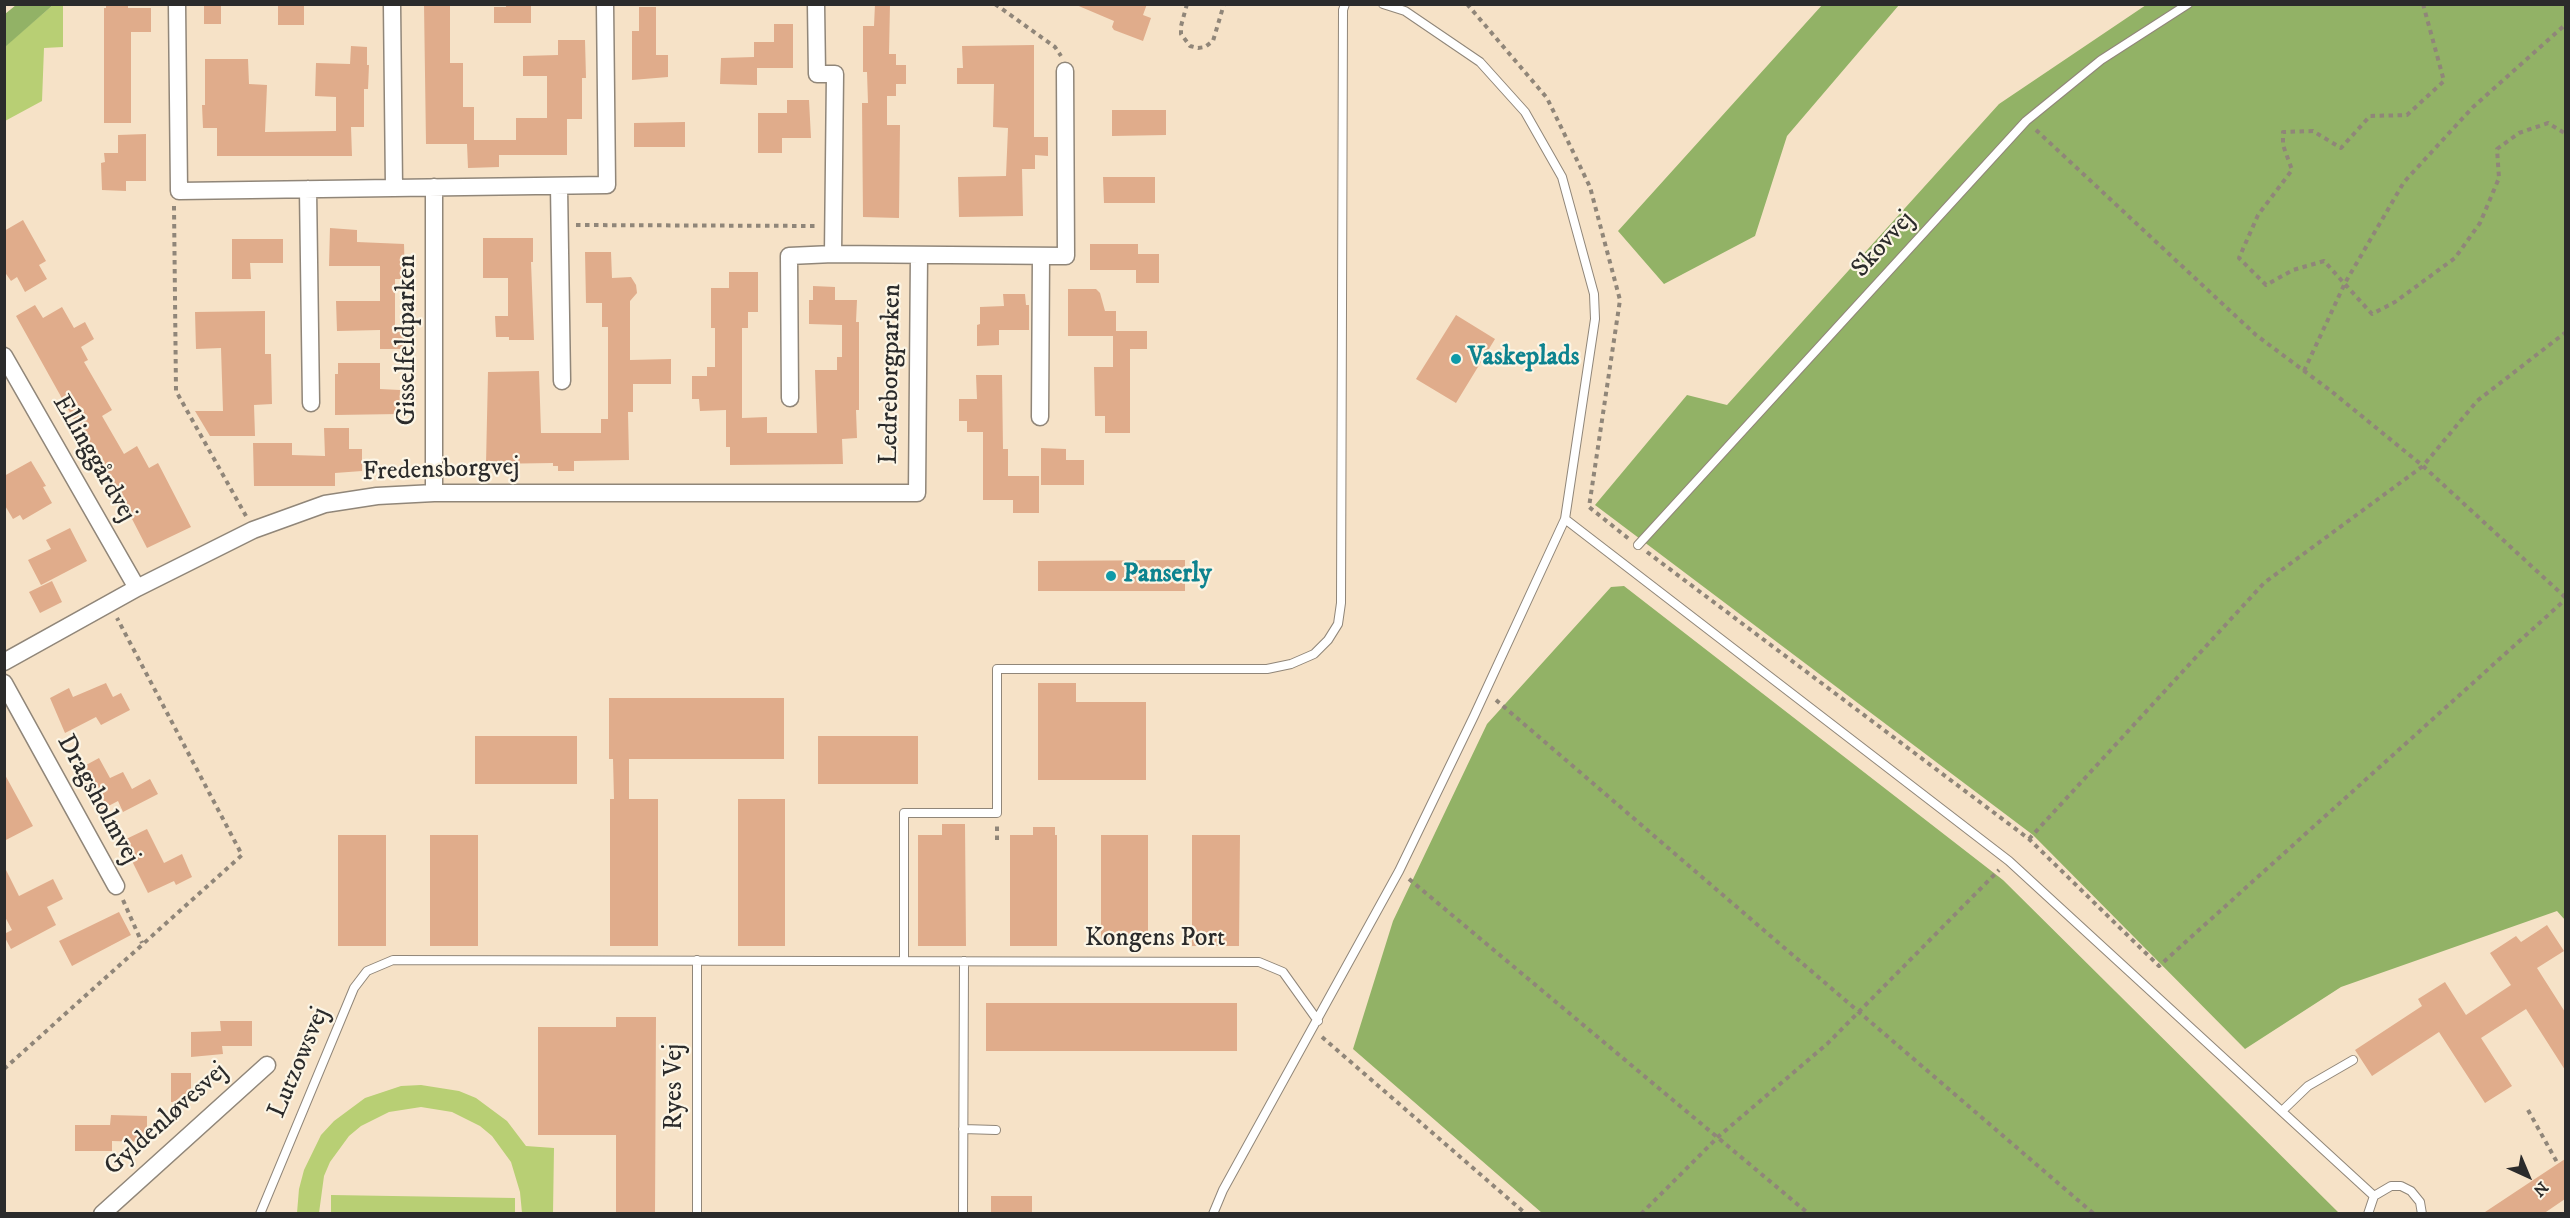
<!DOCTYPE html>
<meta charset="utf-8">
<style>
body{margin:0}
#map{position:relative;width:2570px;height:1218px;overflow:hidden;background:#f6e2c7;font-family:"IM FELL DW Pica",serif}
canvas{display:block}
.frame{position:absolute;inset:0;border:6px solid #2b2b2b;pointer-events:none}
.north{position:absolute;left:2498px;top:1146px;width:60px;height:60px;-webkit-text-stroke:4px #fcf5e5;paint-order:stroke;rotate:136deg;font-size:16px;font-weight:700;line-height:24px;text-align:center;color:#2b2b2b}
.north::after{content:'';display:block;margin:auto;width:21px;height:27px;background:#2b2b2b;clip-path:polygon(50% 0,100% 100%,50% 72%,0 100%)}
</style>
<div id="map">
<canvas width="2570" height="1218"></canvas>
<div class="frame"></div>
<div class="north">N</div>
</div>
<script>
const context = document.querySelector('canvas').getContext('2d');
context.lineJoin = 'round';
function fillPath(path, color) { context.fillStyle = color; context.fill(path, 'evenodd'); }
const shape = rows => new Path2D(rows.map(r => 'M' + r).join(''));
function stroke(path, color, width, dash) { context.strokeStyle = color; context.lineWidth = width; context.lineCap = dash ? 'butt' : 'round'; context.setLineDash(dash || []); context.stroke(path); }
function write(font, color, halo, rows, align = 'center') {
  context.font = font + ' "IM FELL DW Pica",serif'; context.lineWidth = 4.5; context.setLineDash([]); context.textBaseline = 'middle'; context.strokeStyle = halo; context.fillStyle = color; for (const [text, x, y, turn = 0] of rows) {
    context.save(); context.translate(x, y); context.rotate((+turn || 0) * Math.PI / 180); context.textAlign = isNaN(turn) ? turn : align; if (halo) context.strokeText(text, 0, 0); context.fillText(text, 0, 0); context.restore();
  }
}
fillPath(shape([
 [53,5,63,5,63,47,44,48,42,101,5,121,4,47],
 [421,1085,459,1091,476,1098,507,1121,526,1146,554,1148,553,1213,522,1213,520,1192,511,1162,492,1136,480,1126,452,1112,421,1107,389,1112,361,1126,349,1136,330,1162,324,1176,319,1213,297,1213,299,1189,304,1170,321,1135,334,1121,365,1098,401,1086],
 [331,1195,515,1198,515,1213,331,1213]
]), '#b8cf74');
fillPath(shape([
 [1823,4,1899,5,1787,136,1755,236,1664,284,1618,231],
 [16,5,53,5,5,47,5,14],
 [2146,5,2565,5,2565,920,2557,911,2341,987,2245,1049,2033,835,1595,505,1687,395,1727,405,1999,104],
 [1624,586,2003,880,2339,1213,1542,1213,1353,1049,1393,921,1487,724,1611,587]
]), '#92b266');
fillPath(shape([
 [106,4,128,4,128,8,151,8,151,32,131,32,131,123,104,123,104,8,106,8],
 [204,4,221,4,221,24,204,24],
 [278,4,304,4,304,25,278,25],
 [424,4,450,4,450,63,463,63,463,107,474,107,474,140,516,140,516,118,547,118,547,76,523,76,523,56,558,55,558,40,585,40,586,78,582,78,582,119,567,119,567,155,499,155,499,167,468,168,467,144,426,144],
 [506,4,531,4,531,23,494,23,494,7,506,7],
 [875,4,890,4,889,54,896,54,896,65,906,65,906,84,896,84,896,96,887,96,887,125,900,125,899,218,863,217,862,103,868,103,867,72,863,72,863,26,874,26],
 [1074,4,1147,4,1143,15,1151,18,1143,41,1114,30,1112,27,1114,21],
 [639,7,656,7,656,55,668,55,668,77,632,80,632,31,639,31],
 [774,24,793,24,793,68,757,68,757,85,720,84,721,58,754,57,754,42,774,42],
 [1034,45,1034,137,1048,137,1048,156,1035,155,1035,169,1022,169,1023,216,959,217,958,177,1006,176,1008,128,993,127,994,84,957,84,957,68,963,68,962,46],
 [351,46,367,47,367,65,369,65,368,89,364,89,364,127,351,127,352,156,217,156,217,128,203,128,202,105,205,105,205,59,248,59,249,84,267,85,265,132,336,131,336,97,315,96,316,63,350,64],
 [787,100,809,100,811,138,782,138,782,153,758,153,758,113,787,113],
 [1112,110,1166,110,1166,135,1112,136],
 [685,122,685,147,634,147,634,123],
 [146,134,146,181,126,181,126,191,102,190,101,163,105,162,104,153,118,153,118,135],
 [1103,177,1155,177,1155,203,1104,203],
 [23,220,46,261,39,265,47,279,25,292,17,277,11,281,4,271,4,231],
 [330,228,357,230,357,242,404,244,405,279,395,279,395,332,404,332,405,349,380,349,380,330,337,331,336,301,380,301,380,266,329,266],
 [483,238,533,238,533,262,531,262,534,340,509,340,509,337,496,337,495,316,508,316,508,278,483,278],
 [232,239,283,239,283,263,250,263,251,279,232,279],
 [1090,244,1138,244,1138,254,1159,254,1159,283,1136,283,1136,270,1090,270],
 [585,252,611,252,612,278,631,277,636,285,637,293,630,301,630,360,671,359,671,384,633,384,633,412,628,412,629,460,574,461,574,471,558,471,558,466,553,466,553,463,486,464,488,372,539,371,541,433,601,433,601,419,608,419,608,327,602,327,602,303,586,303],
 [729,272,758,272,758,312,748,312,748,328,742,328,742,418,767,417,767,433,817,433,815,370,837,370,837,357,842,357,842,325,809,324,809,300,813,300,813,286,835,287,835,300,857,300,856,322,859,322,859,410,856,410,857,438,842,439,843,464,730,465,730,447,726,447,726,410,700,411,699,399,692,399,692,376,707,376,707,367,715,367,715,328,711,328,711,288,729,288],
 [1068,289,1096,289,1100,293,1105,311,1116,311,1116,331,1147,331,1147,349,1130,349,1130,433,1105,433,1105,416,1095,416,1094,367,1113,367,1113,336,1068,336],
 [1003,294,1025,294,1026,305,1029,305,1029,330,999,330,999,345,977,346,977,325,980,324,980,307,1004,306],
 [35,305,43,318,62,307,74,328,85,322,94,339,81,347,88,360,84,362,112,410,102,416,124,454,137,446,149,468,158,463,191,527,147,548,115,486,112,488,16,316],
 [265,311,265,354,271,354,272,404,254,405,255,436,210,436,195,411,223,411,221,348,196,349,195,312],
 [1456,315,1495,339,1456,403,1416,379],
 [338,363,380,363,380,389,400,390,399,414,335,415,335,374,338,374],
 [976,375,1002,375,1003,449,1008,449,1008,476,1039,476,1039,513,1013,513,1013,500,983,500,983,432,967,432,967,421,959,421,959,399,977,399],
 [324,428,349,428,349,449,362,449,362,471,335,473,335,486,254,486,253,443,292,443,292,455,325,456],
 [1041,448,1066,449,1066,460,1084,460,1084,485,1041,485],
 [31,461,46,486,43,487,52,503,23,520,20,515,13,519,4,504,4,476],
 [70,528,87,561,41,585,28,560,51,549,46,540],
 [1185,560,1185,591,1038,591,1038,561],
 [52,581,62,602,40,613,29,592],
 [106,683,113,697,121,693,130,710,101,725,96,717,65,733,50,698,69,688,73,697],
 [1038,683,1076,683,1076,702,1146,702,1146,780,1038,780],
 [609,698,784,698,784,759,629,759,629,799,658,799,658,946,610,946,610,799,614,799,613,759,609,759],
 [475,736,577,736,577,784,475,784],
 [818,736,918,736,918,784,818,784],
 [99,758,110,778,123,772,132,789,150,779,158,794,123,812,118,801,97,812,75,771],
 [4,773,33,826,4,841],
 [738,799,785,799,785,946,738,946],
 [942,824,965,824,966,946,918,946,918,835,942,835],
 [1033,827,1055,827,1055,835,1057,835,1057,946,1010,946,1010,835,1033,835],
 [147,829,164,863,182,854,192,877,176,885,174,881,148,893,122,841],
 [338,835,386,835,386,946,338,946],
 [430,835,478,835,478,946,430,946],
 [1101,835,1148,835,1148,946,1101,946],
 [1192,835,1240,835,1239,946,1192,946],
 [4,866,19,896,53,879,63,899,47,907,56,925,11,949,4,936,4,934,12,930,4,915],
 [119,912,131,935,72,966,59,941],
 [2547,925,2564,951,2537,968,2565,1012,2565,1070,2526,1009,2481,1038,2512,1086,2485,1103,2439,1032,2372,1076,2355,1050,2422,1006,2418,999,2445,982,2466,1015,2511,985,2490,953,2516,936,2521,942],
 [986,1003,1237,1003,1237,1051,986,1051],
 [616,1017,656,1017,655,1214,616,1214,616,1135,538,1135,538,1027,616,1027],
 [220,1021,252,1021,252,1046,222,1046,223,1054,191,1057,191,1032,221,1031],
 [171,1073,191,1073,191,1102,171,1102],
 [111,1115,147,1116,147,1142,112,1141,112,1151,75,1151,75,1125,110,1125],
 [2565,1159,2565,1199,2543,1214,2482,1214],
 [991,1196,1032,1196,1032,1214,991,1214]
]), '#e0ac8b');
const service = shape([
 [1565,519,2009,861,2374,1196],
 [1638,545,2026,121,2101,60,2188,4],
 [904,961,904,813,997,813,997,669,1267,669,1291,664,1314,654,1328,640,1338,624,1341,603,1343,10,1345,4],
 [2282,1111,2308,1086,2353,1060],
 [963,1129,996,1130],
 [260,1214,354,988,367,971,393,960,1259,962,1283,972,1318,1021],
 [697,1214,697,960],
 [963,1214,964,961],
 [1213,1214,1223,1190,1399,871,1474,716,1565,519,1595,319,1594,294,1562,177,1525,112,1480,62,1405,11,1383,4],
 [2368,1214,2374,1196,2391,1186,2401,1186,2411,1191,2420,1202,2422,1214]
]);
const minor = shape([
 [177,4,179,191,607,185,605,4],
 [392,4,394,188],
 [816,4,817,74,835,74,833,254,1066,256,1065,71],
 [559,186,562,381],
 [434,187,434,493],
 [308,189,311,403],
 [4,356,137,588],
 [790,398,789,256,833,254],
 [1040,417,1041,256],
 [4,662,137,588,253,530,325,504,377,496,434,493,917,493,919,255],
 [4,683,116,886],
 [102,1214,267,1065]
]);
stroke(service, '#908679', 10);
stroke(minor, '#908679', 19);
stroke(shape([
 [995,4,1055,47,1061,56],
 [1187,4,1181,26,1181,34,1190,46,1198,48,1205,47,1213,41,1224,4],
 [1467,4,1547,98,1590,187,1620,300,1589,507,1629,539],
 [2423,4,2444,81,2407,115,2370,116,2341,148,2313,131,2283,132,2283,145,2292,170,2258,215,2239,258,2266,285,2293,270,2324,261,2372,314,2395,302,2455,258,2480,223,2499,178,2497,149,2519,133,2548,123,2566,134],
 [2036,130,2256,335,2331,391,2423,466,2566,598],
 [174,206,176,391,246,516],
 [576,225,818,226],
 [2304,371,2345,283,2404,182,2473,107,2566,24],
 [1647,552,2029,839,2159,966,2566,599],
 [1496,700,2094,1214],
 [2029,839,2264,583,2423,466,2477,401,2566,332],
 [997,840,997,826],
 [1409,879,1809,1214],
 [123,900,142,943],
 [1322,1037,1526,1214],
 [4,1069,242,855,117,618],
 [2528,1110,2558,1164],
 [1641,1214,1719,1136,1827,1044,1999,870]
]), '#908679', 4, [4.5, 4.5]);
stroke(service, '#fff', 8);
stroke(minor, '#fff', 16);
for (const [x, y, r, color] of [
 [1456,359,6,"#0f9aa8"],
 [1111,576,6,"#0f9aa8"]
]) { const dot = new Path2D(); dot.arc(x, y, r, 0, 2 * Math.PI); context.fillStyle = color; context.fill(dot); stroke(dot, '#fcf5e5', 2); }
write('26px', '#2b2b2b', '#fcf5e5', [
 ["Skovvej",1884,245,-48],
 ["Gisselfeldparken",409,340,-90],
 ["Ledreborgparken",892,374,-89],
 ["Ellinggårdvej",93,459,60],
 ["Fredensborgvej",441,471,-2],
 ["Dragsholmvej",97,800,61],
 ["Kongens Port",1155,940],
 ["Lutzowsvej",300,1063,-67],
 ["Ryes Vej",676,1087,-90],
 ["Gyldenløvesvej",167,1120,-42]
]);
write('bold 26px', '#0d838f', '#fcf5e5', [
 ["Vaskeplads",1468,359],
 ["Panserly",1123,576]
], 'left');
</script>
